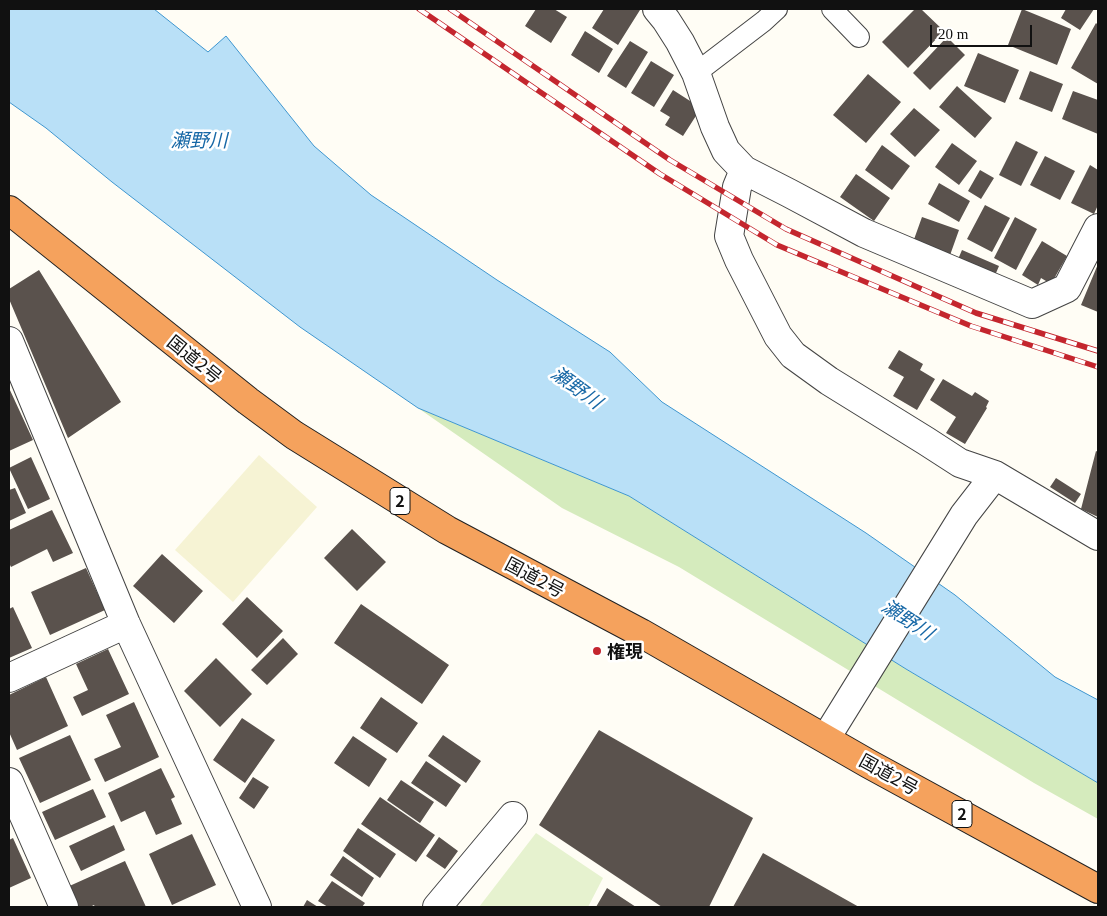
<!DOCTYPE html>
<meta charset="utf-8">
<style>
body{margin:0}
#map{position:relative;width:1107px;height:916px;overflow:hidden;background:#fffdf5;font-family:Georgia,serif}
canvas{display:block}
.frame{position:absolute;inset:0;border:10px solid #111;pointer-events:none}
.scale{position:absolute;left:930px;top:25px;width:102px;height:22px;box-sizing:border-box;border:2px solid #111;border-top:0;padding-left:6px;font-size:15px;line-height:18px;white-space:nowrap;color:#111;-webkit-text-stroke:4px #fff;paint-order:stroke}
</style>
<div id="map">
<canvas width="1107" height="916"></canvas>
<div class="frame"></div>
<div class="scale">20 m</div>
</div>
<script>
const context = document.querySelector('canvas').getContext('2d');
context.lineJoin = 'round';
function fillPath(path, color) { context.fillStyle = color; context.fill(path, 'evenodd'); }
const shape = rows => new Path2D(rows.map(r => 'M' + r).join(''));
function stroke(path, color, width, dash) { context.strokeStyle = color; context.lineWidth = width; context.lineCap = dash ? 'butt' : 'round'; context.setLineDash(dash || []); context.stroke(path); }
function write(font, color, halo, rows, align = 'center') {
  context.font = font + ' Georgia,"Noto Sans JP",serif'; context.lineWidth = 5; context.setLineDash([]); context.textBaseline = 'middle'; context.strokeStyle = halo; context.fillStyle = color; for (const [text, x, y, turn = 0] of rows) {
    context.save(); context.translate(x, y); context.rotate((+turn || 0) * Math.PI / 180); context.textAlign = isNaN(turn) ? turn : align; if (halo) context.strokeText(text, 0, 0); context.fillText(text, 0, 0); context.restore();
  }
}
fillPath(shape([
 [259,455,317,507,233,602,175,550]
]), '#f6f3d4');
fillPath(shape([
 [418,408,629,496,906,669,1098,783,1098,819,1034,783,679,567,562,508]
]), '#d5ebbd');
fillPath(shape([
 [536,833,603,878,588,907,479,907]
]), '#e6f2cf');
const water = shape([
 [9,9,154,9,208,52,226,36,314,146,371,195,497,280,610,352,662,402,866,533,955,595,1055,677,1098,700,1098,783,906,669,629,496,418,408,300,327,112,182,46,128,9,102,9,9]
]);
fillPath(water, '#b9e0f7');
stroke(water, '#3f96cf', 1);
fillPath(shape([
 [536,9,554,9,567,17,551,43,525,26],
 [604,9,637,9,640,10,618,45,592,28],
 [915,9,921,9,944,31,908,68,882,42],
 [1022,9,1071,29,1057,65,1008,45],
 [1066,9,1094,9,1080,30,1061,18],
 [1096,23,1098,25,1098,84,1071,68],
 [585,31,613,49,599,73,571,55],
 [947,37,965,55,930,90,913,73],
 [630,41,648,52,626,88,607,76],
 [978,53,1019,70,1005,103,964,86],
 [651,61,674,75,654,107,631,93],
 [1030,71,1063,84,1052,112,1019,99],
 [868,74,901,102,866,143,833,115],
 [957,86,992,118,975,138,939,107],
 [673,90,701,108,683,136,665,125,670,117,660,111],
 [1073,91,1098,100,1098,134,1062,119],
 [914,108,940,130,915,157,890,134],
 [1016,141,1038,152,1021,186,999,175],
 [952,143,977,161,959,185,935,167],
 [882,145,910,166,892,190,865,170],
 [1045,156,1075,171,1060,200,1030,185],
 [1090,165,1098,170,1098,205,1094,214,1071,203],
 [980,170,994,178,981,199,968,191],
 [856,174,890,198,874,221,840,197],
 [939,183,970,201,959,222,928,204],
 [985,205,1010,218,992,252,967,239],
 [922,217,959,230,949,258,912,245],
 [1015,217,1037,229,1016,270,994,258],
 [1042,241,1067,256,1051,284,1041,278,1038,285,1022,275],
 [962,250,999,266,993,280,956,264],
 [1098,264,1098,312,1081,305],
 [39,270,121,402,68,438,9,299,9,289],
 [899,350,923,364,920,370,935,379,917,410,893,396,904,377,888,368],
 [943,379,972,396,975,392,989,401,986,407,987,408,965,444,946,433,956,417,930,400],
 [9,388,33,440,9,451],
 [1096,451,1098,452,1098,517,1081,509],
 [31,457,50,499,28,509,9,468],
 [1056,478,1081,494,1075,503,1050,487],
 [15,488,26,513,9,521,9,490],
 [52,510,73,553,53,562,47,549,11,567,9,563,9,530],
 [352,529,386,562,357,591,324,558],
 [162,554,203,591,174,623,133,586],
 [86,568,105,610,50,635,31,592],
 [247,597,283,631,257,658,222,624],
 [361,604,449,665,422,704,334,643],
 [13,607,32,648,9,658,9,609],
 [283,638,298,654,267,685,251,670],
 [108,649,129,694,82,716,73,697,88,690,76,664],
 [216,658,252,694,220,727,184,691],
 [46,677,68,726,17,750,9,732,9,695],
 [381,697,418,723,397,753,360,728],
 [134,702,159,757,105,782,94,759,121,747,106,715],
 [242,718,275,740,245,783,213,760],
 [599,730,753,818,709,907,662,907,539,825],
 [70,735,91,780,40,803,19,758],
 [443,735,481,761,466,783,428,756],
 [353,736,387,759,369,787,334,763],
 [426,761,461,785,446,807,411,783],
 [161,768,175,797,171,799,182,824,156,835,145,811,121,822,108,793],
 [253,777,269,787,254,809,239,798],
 [401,780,434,802,420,823,387,800],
 [93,789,106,817,55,840,42,812],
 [380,797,435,835,416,862,361,824],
 [114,825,125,850,81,871,69,846],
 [358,828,396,854,380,878,343,851],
 [192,834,216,885,172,905,149,854],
 [439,837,458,851,445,869,426,856],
 [13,838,31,878,9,888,9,840],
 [763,853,859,907,733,907],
 [343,856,374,878,362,897,330,875],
 [125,861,146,907,95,907,94,905,90,907,74,907,65,888],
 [332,881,365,903,362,907,328,907,318,901],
 [607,888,636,907,596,907],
 [307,900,318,907,303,907]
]), '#5a524d');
const lane = shape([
 [832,9,859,37],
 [696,73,764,21,777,9]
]);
const street = shape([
 [657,9,666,20,680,42,696,73,715,127,726,151,744,170,789,193,864,233,1032,304,1067,288,1098,228],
 [744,170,737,187,729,236,739,260,778,336,793,355,829,381,926,441,960,463,995,475,1098,536],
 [9,341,126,624,257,907],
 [9,678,126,624],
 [826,738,964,515,995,475],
 [9,782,64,907],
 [437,907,513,816]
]);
const highway = shape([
 [9,210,248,401,294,435,447,530,641,633,869,764,1098,889]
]);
stroke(lane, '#444', 22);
stroke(street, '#444', 30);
stroke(highway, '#222', 30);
stroke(lane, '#fff', 20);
stroke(street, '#fff', 28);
stroke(highway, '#f5a25d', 28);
const rail = shape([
 [419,9,660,174,777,245,971,326,1098,367],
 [450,9,670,160,786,229,976,313,1098,351]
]);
stroke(rail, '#c4262e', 5.5);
stroke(rail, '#fff', 4, [11]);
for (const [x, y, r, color] of [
 [597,651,5,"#c4262e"]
]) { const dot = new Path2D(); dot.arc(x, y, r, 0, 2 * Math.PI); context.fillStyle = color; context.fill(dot); stroke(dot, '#fff', 2); }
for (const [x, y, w] of [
 [400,501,20],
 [962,814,20]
]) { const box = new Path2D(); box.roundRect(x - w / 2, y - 13.5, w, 27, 4); context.fillStyle = '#fff'; context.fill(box); stroke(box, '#111', 1); }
write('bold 16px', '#111', null, [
 ["2",400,501],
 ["2",962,814]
]);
write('18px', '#111', '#fff', [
 ["国道2号",195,359,39],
 ["国道2号",535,577,28],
 ["国道2号",889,774,29]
]);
write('bold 18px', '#111', '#fff', [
 ["権現",607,651]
], 'left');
write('italic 19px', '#1768a6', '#fff', [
 ["瀬野川",199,140],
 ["瀬野川",577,387,36],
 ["瀬野川",908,619,33]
]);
</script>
